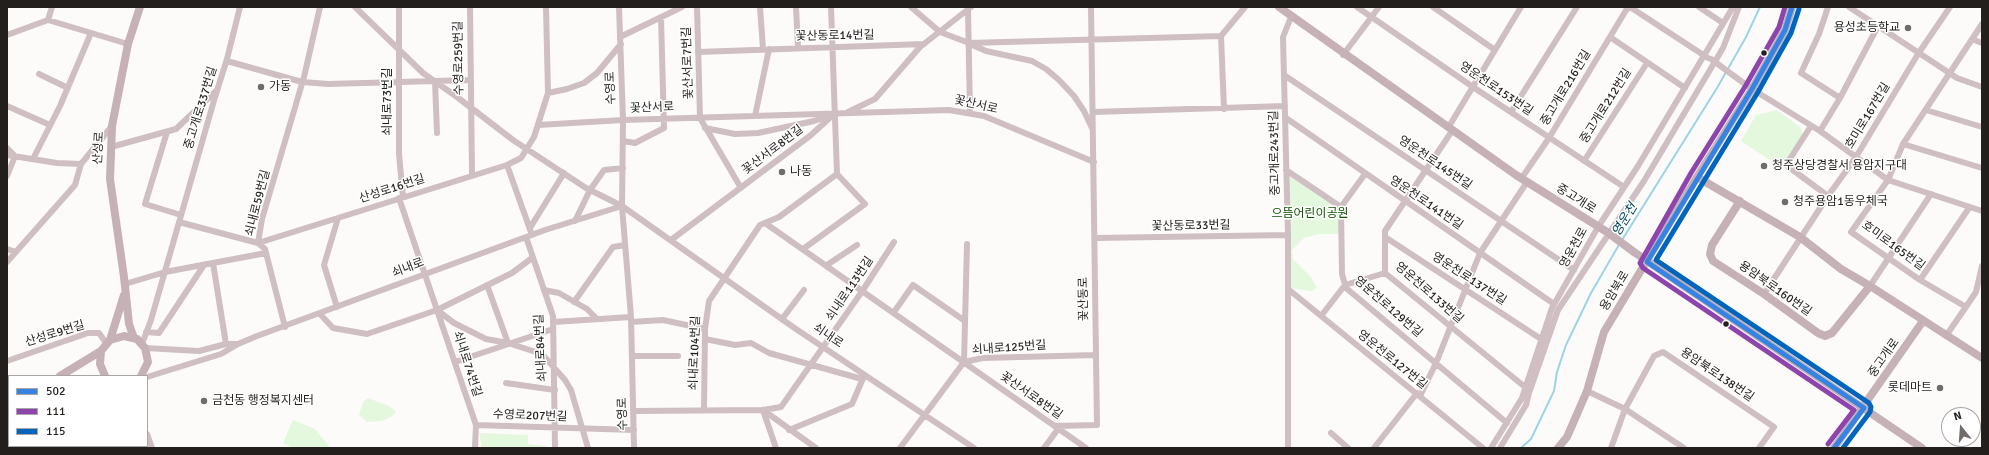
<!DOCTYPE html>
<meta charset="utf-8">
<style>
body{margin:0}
#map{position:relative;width:1989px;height:455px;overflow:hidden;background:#fdfbf9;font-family:Signika,sans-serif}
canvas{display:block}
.frame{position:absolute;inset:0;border:8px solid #221f1d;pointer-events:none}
.legend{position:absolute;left:8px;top:375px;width:140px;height:72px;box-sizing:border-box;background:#fff;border:1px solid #a7a5a5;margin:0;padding:5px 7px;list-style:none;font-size:12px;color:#221f1d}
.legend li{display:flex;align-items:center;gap:8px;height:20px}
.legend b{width:20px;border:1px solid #a7a5a5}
.north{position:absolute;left:1941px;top:407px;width:40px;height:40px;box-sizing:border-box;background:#fff;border:1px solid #a7a5a5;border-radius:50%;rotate:343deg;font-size:11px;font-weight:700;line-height:16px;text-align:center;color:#221f1d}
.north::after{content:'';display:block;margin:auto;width:14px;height:18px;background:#6f6c6a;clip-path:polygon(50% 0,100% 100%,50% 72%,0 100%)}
</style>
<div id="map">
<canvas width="1989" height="455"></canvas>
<div class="frame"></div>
<ul class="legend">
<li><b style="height:5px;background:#3584e4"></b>502</li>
<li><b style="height:5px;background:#8e44ad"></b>111</li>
<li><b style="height:5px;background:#0065bd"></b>115</li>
</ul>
<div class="north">N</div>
</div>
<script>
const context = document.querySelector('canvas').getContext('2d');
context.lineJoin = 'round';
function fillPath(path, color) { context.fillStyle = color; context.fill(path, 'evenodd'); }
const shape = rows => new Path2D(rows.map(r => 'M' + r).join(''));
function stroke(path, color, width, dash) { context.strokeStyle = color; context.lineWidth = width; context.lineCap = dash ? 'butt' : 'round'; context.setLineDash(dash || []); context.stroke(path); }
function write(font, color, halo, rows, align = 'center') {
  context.font = font + ' Signika,"Noto Sans KR",sans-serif'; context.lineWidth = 3; context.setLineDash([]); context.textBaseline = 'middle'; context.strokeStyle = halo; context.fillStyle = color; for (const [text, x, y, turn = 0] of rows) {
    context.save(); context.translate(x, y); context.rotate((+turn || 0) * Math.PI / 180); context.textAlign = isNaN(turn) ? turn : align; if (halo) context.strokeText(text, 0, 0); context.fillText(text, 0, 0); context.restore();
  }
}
fillPath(shape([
 [1777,110,1800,127,1803,136,1780,167,1741,141,1756,115],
 [1287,172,1340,208,1340,234,1319,234,1304,238,1292,250,1293,259,1311,277,1317,288,1312,291,1289,288],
 [368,398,389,406,396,412,391,417,382,421,367,422,359,415,363,402],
 [293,420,315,429,329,446,328,448,293,448,283,443],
 [479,433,528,435,528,444,547,446,547,448,482,448]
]), '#e3f8dd');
stroke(shape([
 [1622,240,1717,88,1746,37,1760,7],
 [1521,448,1531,439,1554,391,1557,372,1566,345,1591,293,1620,243]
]), '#9bd4ea', 2);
stroke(shape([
 [355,7,423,73,457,97,513,140,586,188,622,206,793,327,974,448],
 [399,7,399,154,403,197],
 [470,7,472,175],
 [619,7,623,120,622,206,631,317,634,448],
 [697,7,700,118,741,188],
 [760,7,763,49],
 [796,7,798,47],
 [911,7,940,32,969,43,1221,36,1245,7],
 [1357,7,1473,87,1624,187],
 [1433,7,1495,50],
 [1630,7,1708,58],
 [1699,7,1723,23],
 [1828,7,1819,34,1801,73,1840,98],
 [1849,7,1957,78,1982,87],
 [968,9,970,113],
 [48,20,52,7],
 [7,35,48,20,128,44],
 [1221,36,1224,109],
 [620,37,682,7],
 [1610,37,1685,88],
 [1972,39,1982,43],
 [970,44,986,51,1032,61,1046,69,1059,80,1074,96,1084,111,1092,128],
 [698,52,924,44],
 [1343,55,1379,7],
 [227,61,302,82,328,84,471,80],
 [39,74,68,88],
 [1284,75,1574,270],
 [1734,76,1752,89,1820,131,1888,180,1982,211],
 [435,81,437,133],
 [548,93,567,89,584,83,597,73,621,44],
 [7,106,50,125],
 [1926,110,1982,127],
 [848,112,875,99,920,47,971,7],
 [1093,112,1285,106],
 [1511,112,1577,7],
 [755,116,769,49],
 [1286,118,1554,304],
 [538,125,623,120,949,110,984,116,1094,162],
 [1811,126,1786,165,1828,196],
 [705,128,735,134,758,133,814,121,829,116],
 [1448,128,1521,7],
 [1452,131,1385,231,1385,273,1525,387],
 [1820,131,1840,98,1878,26],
 [167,132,145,204,181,215],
 [623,141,635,143,664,128,661,17],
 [1903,144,1982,168],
 [111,147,176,129,216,91],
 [7,148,15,156,7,176],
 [7,155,57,163,81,164],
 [33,159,60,106,91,33],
 [1584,161,1647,63],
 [507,165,532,235],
 [1286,170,1341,207],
 [1365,174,1341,207,1342,274,1346,288,1507,423],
 [1521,179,1549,138,1628,7],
 [399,198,476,425,475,448],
 [575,221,590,190,604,170,623,168],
 [179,222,258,243,265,249,285,327],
 [765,223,1086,448],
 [530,228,564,173],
 [526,237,553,316,555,448],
 [1385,237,1541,339],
 [1095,238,1288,235],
 [671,240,811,135,834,114],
 [258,243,507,165,521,158,534,137,548,93,546,7],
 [258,243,262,219,304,77,320,7],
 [7,249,16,252],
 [803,249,865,204,837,174],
 [7,262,75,185,81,164,112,126],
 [213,263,226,344],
 [827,265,857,245],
 [1920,280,1969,208],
 [125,284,165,272,266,253],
 [487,285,508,343],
 [1870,286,1931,194],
 [1288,289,1483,448],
 [544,290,559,293,587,309,597,319],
 [1764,294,1828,196,1856,157,1918,54,1950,7],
 [574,302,613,247,625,245],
 [337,307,324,265,338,218],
 [1966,307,1920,280,1851,232,1888,180,1903,144,1982,24],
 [437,310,454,323,486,339,508,343,542,354,565,380,571,390,588,448],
 [894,312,913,285,965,321],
 [320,314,333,328,367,334,437,310,512,273,532,258],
 [1321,316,1345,285,1385,273],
 [782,319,804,290],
 [553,322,631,317],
 [631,322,663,320,705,329],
 [146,332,159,333,204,265],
 [1946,336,1976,292,1982,266],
 [705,339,735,345,751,343,769,353,862,379],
 [142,344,151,320,215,97,227,59,240,7],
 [145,348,199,351,226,344,238,344],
 [633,356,678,356],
 [7,361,88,333,99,333,106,343],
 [455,362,553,329],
 [964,362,967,244],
 [147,377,221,354,238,344,257,336,545,230,622,206],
 [506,383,555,390],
 [1587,391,1625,409,1684,448],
 [1420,396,1436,363,1480,253,1527,182],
 [704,410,705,329,709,301,760,225,779,217,837,174,831,7],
 [763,410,816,448],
 [763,410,776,448],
 [634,411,763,410,781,407,863,290,894,242],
 [7,425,9,424],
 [476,425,634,430],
 [1055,426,1097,425,1091,7],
 [789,430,852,404,864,376],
 [1331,433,1348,448],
 [147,434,152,448],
 [900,448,964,362,983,358,1096,355],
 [1044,448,1058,429],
 [1288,448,1288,235,1283,37,1291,17],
 [1374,448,1417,393],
 [1491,448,1522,398,1552,308,1598,227,1638,166,1733,7],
 [1500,448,1526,405,1529,393,1558,310,1644,181,1723,48,1739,7],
 [1611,448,1625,409,1654,356,1663,352,1774,427,1759,448]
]), '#cfbec2', 6);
stroke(shape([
 [1279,7,1516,175,1607,232],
 [1697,177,1800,237,1841,269,1870,286,1982,358],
 [1740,201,1712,245,1710,254,1713,261,1764,294,1818,333,1825,336,1832,333,1870,286],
 [1634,252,1922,448],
 [134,338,129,324,124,277,110,179,112,126,128,44,140,7],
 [110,340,124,295],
 [60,376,101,351],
 [105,376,100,364,101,351,110,340,124,336,137,339,145,348,148,362,141,376],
 [7,405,9,404],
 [1558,448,1567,437,1587,391,1604,332,1697,177,1752,89,1785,30,1792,7],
 [1834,448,1923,321]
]), '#c6b1b7', 8);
stroke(shape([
 [1711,59,1734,76]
]), '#cfbec2', 6);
stroke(shape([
 [1607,232,1634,252]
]), '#c6b1b7', 8);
stroke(shape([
 [1792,7,1785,30,1752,89,1647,262,1864,408,1834,448]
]), '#3584e4', 5);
stroke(shape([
 [1785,7,1779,27,1746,85,1691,173,1640,263,1643,268,1854,410,1828,444]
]), '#8e44ad', 5);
stroke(shape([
 [1799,9,1791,33,1758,92,1656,260,1869,403,1871,407,1870,412,1843,448]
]), '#0065bd', 5);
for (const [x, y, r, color] of [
 [1908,28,4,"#6f6c6a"],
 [1764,53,3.5,"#221f1d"],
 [261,87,4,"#6f6c6a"],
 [1764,166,4,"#6f6c6a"],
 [782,172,4,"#6f6c6a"],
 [1785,202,4,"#6f6c6a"],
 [1726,324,3.5,"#221f1d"],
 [1940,388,4,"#6f6c6a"],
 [204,401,4,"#6f6c6a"]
]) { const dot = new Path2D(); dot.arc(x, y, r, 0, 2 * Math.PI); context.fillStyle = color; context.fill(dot); stroke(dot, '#fff', 1.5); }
write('12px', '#221f1d', '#fff', [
 ["용성초등학교",1900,28,"right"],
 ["가동",269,87],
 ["청주상당경찰서 용암지구대",1772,166],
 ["나동",790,172],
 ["청주용암1동우체국",1793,202],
 ["롯데마트",1932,388,"right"],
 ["금천동 행정복지센터",212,401]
], 'left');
write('12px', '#221f1d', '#fff', [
 ["꽃산동로14번길",835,36,-1],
 ["수영로259번길",459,58,-91],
 ["꽃산서로7번길",688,63,-92],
 ["수영로",611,88,-92],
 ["중고개로216번길",1566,88,-59],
 ["영운천로153번길",1496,89,34],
 ["쇠내로73번길",388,102,-90],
 ["꽃산서로",976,105,13],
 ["중고개로212번길",1606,106,-58],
 ["중고개로337번길",201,108,-73],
 ["꽃산서로",652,108,-2],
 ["호미로167번길",1868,116,-59],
 ["산성로",99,148,-87],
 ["꽃산서로8번길",773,150,-37],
 ["중고개로243번길",1275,153,-91],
 ["영운천로145번길",1435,163,34],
 ["산성로16번길",392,189,-18],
 ["중고개로",1576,199,32],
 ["쇠내로59번길",258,203,-76],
 ["영운천로141번길",1426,203,34],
 ["꽃산동로33번길",1191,226,-1],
 ["호미로165번길",1893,246,36],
 ["영운천로",1574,248,-61],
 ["쇠내로",408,268,-21],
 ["영운천로137번길",1469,279,33],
 ["쇠내로113번길",850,289,-56],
 ["용암북로160번길",1775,289,35],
 ["용암북로",1615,291,-59],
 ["영운천로133번길",1429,293,41],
 ["꽃산동로",1084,299,-91],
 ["영운천로129번길",1388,307,41],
 ["산성로9번길",55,334,-17],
 ["쇠내로",828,336,34],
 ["쇠내로84번길",541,348,-93],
 ["쇠내로125번길",1009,348,-4],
 ["쇠내로104번길",695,353,-88],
 ["중고개로",1884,358,-55],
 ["영운천로127번길",1392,360,39],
 ["쇠내로74번길",467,364,72],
 ["용암북로138번길",1717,375,34],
 ["꽃산서로8번길",1031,396,35],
 ["수영로",623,414,-91],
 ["수영로207번길",530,416,2]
]);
write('12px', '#0f5003', '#fff', [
 ["으뜸어린이공원",1310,214]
]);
write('italic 13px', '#004b60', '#fff', [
 ["영운천",1625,220,-58]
]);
</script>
